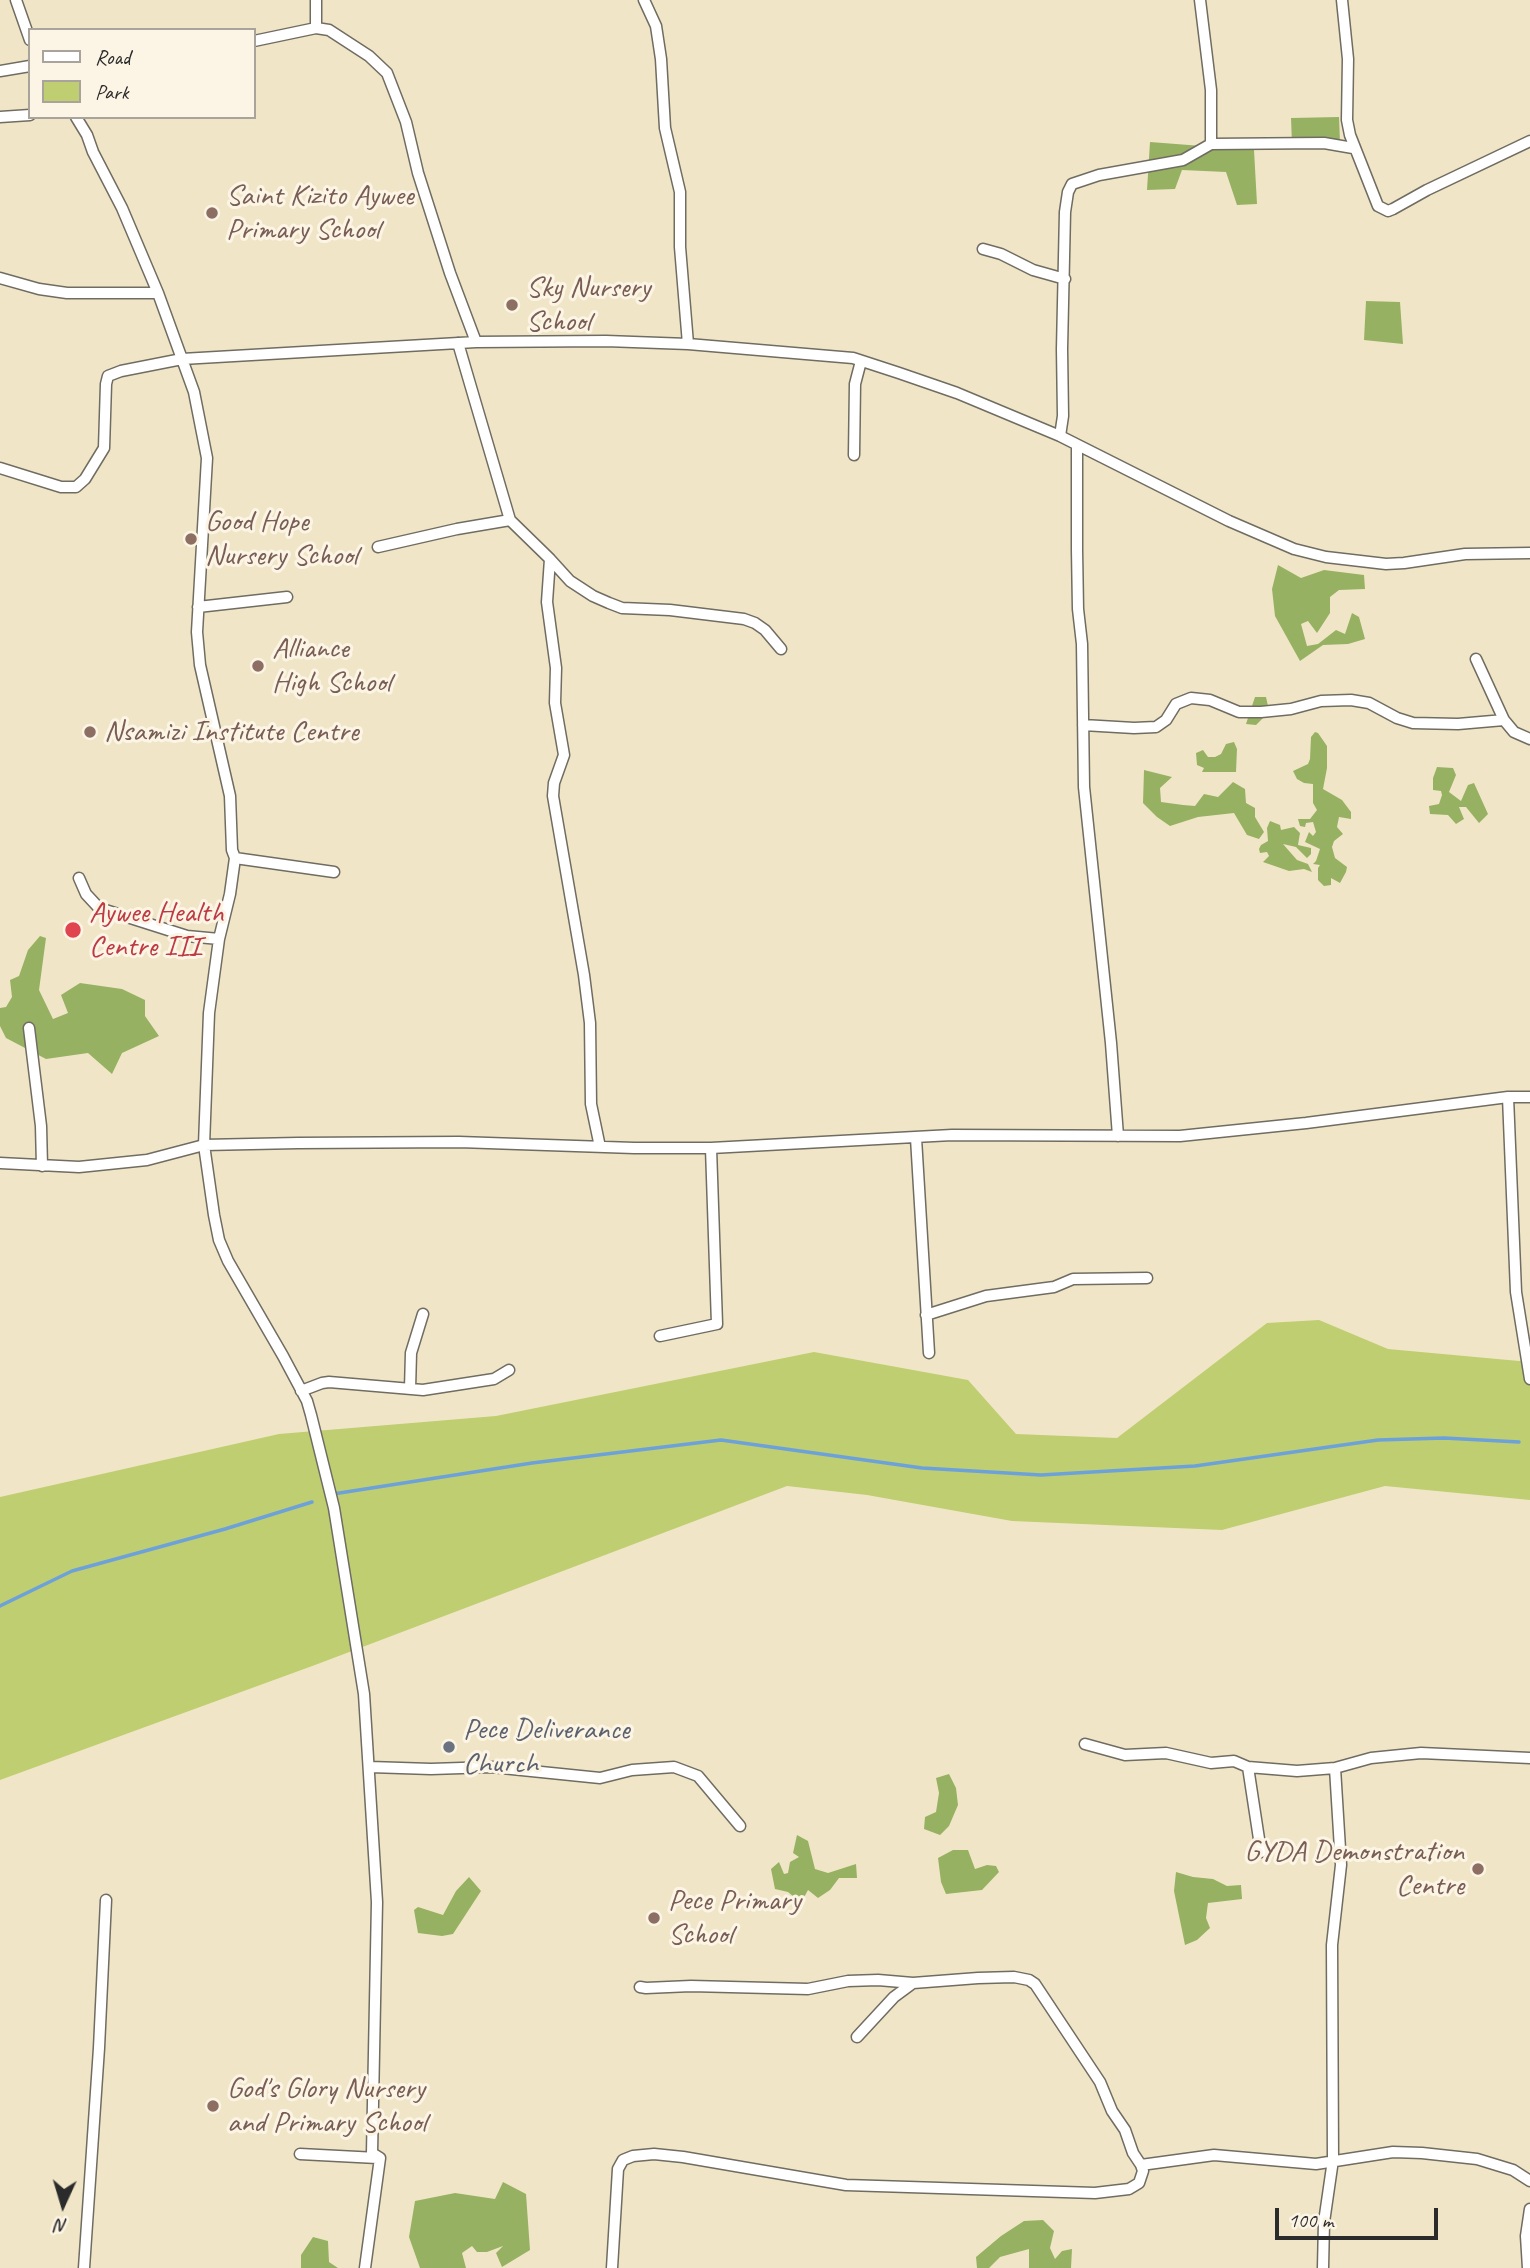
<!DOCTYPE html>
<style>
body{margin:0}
#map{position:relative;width:1530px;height:2268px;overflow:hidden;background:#f0e6c7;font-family:Caveat,sans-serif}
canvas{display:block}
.legend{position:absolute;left:28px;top:28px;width:228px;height:91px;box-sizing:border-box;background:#fcf5e5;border:2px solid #a8a49b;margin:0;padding:9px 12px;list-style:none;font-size:21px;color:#2b2b2b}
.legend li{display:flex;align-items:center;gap:14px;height:35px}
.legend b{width:35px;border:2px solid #a8a49b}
.north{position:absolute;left:28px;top:2170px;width:70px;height:70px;-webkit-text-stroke:5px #fcf5e5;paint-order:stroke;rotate:184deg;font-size:19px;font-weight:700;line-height:28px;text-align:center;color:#2b2b2b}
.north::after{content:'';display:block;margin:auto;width:24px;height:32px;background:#2b2b2b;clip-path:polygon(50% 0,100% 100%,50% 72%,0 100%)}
.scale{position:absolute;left:1275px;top:2208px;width:163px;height:32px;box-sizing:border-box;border:4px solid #2b2b2b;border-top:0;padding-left:9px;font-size:21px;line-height:24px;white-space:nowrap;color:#2b2b2b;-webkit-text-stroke:5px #fcf5e5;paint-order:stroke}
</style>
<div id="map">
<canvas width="1530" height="2268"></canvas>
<ul class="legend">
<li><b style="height:9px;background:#fff"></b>Road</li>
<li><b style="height:19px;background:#bfce70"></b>Park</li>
</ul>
<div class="north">N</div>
<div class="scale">100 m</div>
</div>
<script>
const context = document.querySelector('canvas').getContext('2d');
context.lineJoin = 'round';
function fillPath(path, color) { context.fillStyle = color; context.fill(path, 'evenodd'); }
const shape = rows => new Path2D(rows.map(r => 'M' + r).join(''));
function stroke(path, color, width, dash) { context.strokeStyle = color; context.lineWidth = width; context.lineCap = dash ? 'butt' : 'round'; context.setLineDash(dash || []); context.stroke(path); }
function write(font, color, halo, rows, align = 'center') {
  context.font = font + ' Caveat,sans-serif'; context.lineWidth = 6; context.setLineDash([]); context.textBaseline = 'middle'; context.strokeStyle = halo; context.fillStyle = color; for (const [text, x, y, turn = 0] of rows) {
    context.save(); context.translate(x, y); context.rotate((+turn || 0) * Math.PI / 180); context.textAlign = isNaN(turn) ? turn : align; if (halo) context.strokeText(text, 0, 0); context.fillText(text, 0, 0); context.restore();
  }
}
fillPath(shape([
 [1319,1320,1388,1349,1530,1362,1530,1500,1385,1486,1222,1530,1012,1521,867,1495,787,1486,315,1665,0,1780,0,1497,279,1434,496,1416,814,1352,968,1380,1016,1434,1117,1438,1267,1323]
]), '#bfce70');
fillPath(shape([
 [1339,117,1340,142,1292,144,1291,118],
 [1150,142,1254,150,1257,204,1237,205,1226,172,1182,170,1175,189,1147,190],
 [1366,301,1400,302,1403,344,1364,340],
 [1278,565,1301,578,1324,570,1364,575,1365,589,1339,590,1330,597,1330,613,1317,633,1308,621,1301,624,1307,646,1318,644,1336,630,1345,634,1352,613,1359,617,1365,639,1348,644,1323,645,1300,661,1275,616,1272,589],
 [1255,697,1266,697,1268,706,1266,715,1256,725,1246,724],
 [1315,732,1318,733,1327,746,1327,768,1323,789,1342,800,1351,812,1351,819,1339,817,1337,827,1343,834,1334,841,1332,847,1335,858,1347,867,1346,872,1340,883,1331,878,1331,885,1324,886,1318,880,1318,868,1320,865,1313,864,1316,861,1320,849,1305,842,1309,832,1313,836,1316,832,1313,822,1306,823,1305,827,1300,826,1298,819,1310,819,1317,810,1313,803,1313,784,1304,783,1297,779,1293,771,1308,764,1310,759,1311,737],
 [1234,742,1237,749,1236,772,1202,772,1204,768,1197,765,1196,753,1203,750,1208,757,1215,757,1221,754,1226,744],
 [1437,767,1453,768,1456,775,1449,792,1461,801,1468,785,1474,783,1488,814,1479,823,1466,807,1459,807,1464,819,1456,824,1448,815,1430,814,1429,806,1439,804,1442,795,1441,791,1433,790,1433,778],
 [1144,770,1172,777,1160,788,1161,802,1183,805,1195,806,1204,794,1218,797,1233,782,1245,789,1246,803,1255,808,1255,817,1264,832,1259,839,1247,835,1234,813,1198,817,1170,826,1157,817,1143,803],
 [1270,821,1280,825,1281,830,1294,827,1300,833,1298,845,1311,848,1311,854,1307,858,1296,847,1283,844,1297,860,1308,864,1312,872,1304,869,1289,871,1263,862,1269,856,1267,852,1260,853,1259,849,1261,845,1268,841,1267,828],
 [40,936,46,938,39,990,53,1019,68,1013,61,995,80,983,122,989,145,1000,145,1016,159,1036,122,1053,112,1074,88,1053,46,1059,6,1038,0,1026,0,1008,6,1007,12,997,10,980,19,976,28,950],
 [949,1774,956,1788,958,1805,949,1826,940,1835,924,1829,925,1817,936,1812,939,1793,936,1778],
 [797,1835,808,1841,815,1869,828,1873,856,1864,857,1878,839,1878,830,1890,818,1898,808,1890,801,1903,788,1892,775,1889,771,1869,779,1862,784,1874,788,1873,790,1862,799,1857,793,1853],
 [953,1850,968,1850,975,1869,987,1865,996,1866,999,1872,982,1890,946,1894,941,1882,938,1858],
 [1176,1872,1193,1877,1213,1879,1227,1886,1241,1885,1242,1899,1208,1903,1206,1918,1210,1928,1197,1940,1185,1945,1174,1891],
 [469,1877,481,1891,453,1934,442,1936,418,1933,414,1910,418,1907,443,1915,456,1891],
 [503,2182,526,2194,530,2250,502,2267,496,2253,503,2246,487,2252,477,2252,472,2246,462,2253,466,2268,420,2268,409,2237,415,2201,455,2193,495,2199],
 [1043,2220,1054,2231,1050,2248,1055,2259,1062,2251,1072,2249,1071,2268,1029,2268,1029,2249,1000,2257,989,2268,977,2268,976,2257,1001,2236,1024,2221],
 [313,2237,328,2241,329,2262,338,2268,301,2268,301,2255]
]), '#97b162');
stroke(shape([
 [333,1494,532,1463,721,1440,922,1468,1041,1475,1195,1466,1378,1440,1444,1438,1519,1442],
 [0,1606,72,1571,225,1529,312,1502]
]), '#6da1d9', 3.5);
const street = shape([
 [16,0,30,40],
 [316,0,316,28],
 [644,0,656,26,661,59,665,128,680,192,680,247,688,344],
 [1200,0,1211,90,1211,144],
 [1342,0,1348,59,1347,120,1350,135,1378,206,1388,211,1393,209,1427,190,1530,141],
 [254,41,316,28,329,30,369,56,387,73,406,122,418,173,450,273,476,342],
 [0,71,30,66],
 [0,117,30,115],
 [76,117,87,135,93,152,122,208,158,293,194,392,207,458,197,632,200,665,230,796,232,850,235,858,230,894,219,939,209,1013,204,1145,214,1215,219,1240,228,1261,283,1356,307,1401,311,1415,334,1508,364,1694,377,1902,372,2153,380,2158,365,2268],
 [983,249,1001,254,1033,270,1065,279],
 [0,278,39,289,67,293,158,293],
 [458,343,510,520,550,559,547,602,556,668,555,703,564,755,554,783,553,796,584,975,590,1023,591,1104,600,1147],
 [1060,436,1063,416,1062,349,1065,212,1068,192,1072,184,1099,175,1183,160,1211,144,1324,143,1353,148],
 [1077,445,1077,550,1078,609,1082,644,1084,787,1111,1043,1118,1136],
 [854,455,855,384,861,361],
 [0,468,61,487,76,487,85,479,104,448,106,384,108,376,121,371,182,359,476,342,606,341,688,344,853,358,899,373,957,393,1060,436,1229,521,1294,549,1326,557,1386,564,1404,563,1465,554,1530,553],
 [378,547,457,529,510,520],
 [550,559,570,581,593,596,609,603,622,608,670,610,744,619,755,623,765,630,781,649],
 [198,607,287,597],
 [1476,659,1504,720,1514,732,1530,739],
 [1083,725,1134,728,1156,727,1166,720,1176,704,1191,698,1210,700,1239,712,1261,712,1291,709,1321,701,1351,700,1369,703,1397,718,1413,723,1458,724,1504,720],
 [235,858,334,872],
 [79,878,86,894,99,908,187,936,219,939],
 [29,1028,41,1126,42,1166],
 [1508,1097,1516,1292,1530,1379],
 [916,1138,929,1353],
 [0,1163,79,1167,147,1160,204,1145,298,1143,459,1142,634,1148,711,1148,952,1135,1180,1136,1306,1123,1508,1097,1530,1097],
 [926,1315,986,1296,1054,1287,1073,1279,1147,1278],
 [660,1336,717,1324,711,1148],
 [410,1389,411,1353,423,1314],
 [301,1391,322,1383,329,1382,423,1390,494,1379,509,1370],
 [1085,1744,1125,1755,1166,1753,1211,1763,1234,1761,1248,1767,1297,1771,1335,1768,1371,1758,1421,1753,1530,1758],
 [370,1767,431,1769,492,1767,600,1778,632,1770,674,1767,698,1776,740,1826],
 [1248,1767,1261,1852],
 [640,1987,646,1988,691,1986,808,1989,848,1981,878,1980,913,1983],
 [300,2154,377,2158],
 [1141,2165,1214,2155,1316,2164,1393,2152,1422,2153,1477,2159,1513,2170,1530,2181],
 [84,2268,99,2048,106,1900],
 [612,2268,618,2169,623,2160,633,2156,654,2154,683,2157,846,2185,1095,2193,1129,2189,1139,2183,1143,2171,1141,2165,1133,2153,1125,2130,1112,2111,1100,2082,1035,1984,1029,1980,1014,1977,978,1978,913,1983,894,1997,857,2037],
 [1323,2268,1324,2222,1333,2160,1332,1945,1341,1865,1335,1768],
 [1528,2268,1526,2236,1530,2209]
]);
stroke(street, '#706c62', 13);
stroke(street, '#fff', 10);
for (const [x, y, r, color] of [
 [212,213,7,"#8d6e63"],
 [512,305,7,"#8d6e63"],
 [191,539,7,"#8d6e63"],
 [258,666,7,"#8d6e63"],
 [90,732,7,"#8d6e63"],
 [73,930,9,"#e0444e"],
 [449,1747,7,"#6b7280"],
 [1478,1869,7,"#8d6e63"],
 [654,1918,7,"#8d6e63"],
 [213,2106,7,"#8d6e63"]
]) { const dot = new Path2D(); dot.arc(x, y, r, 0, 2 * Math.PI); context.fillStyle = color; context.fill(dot); stroke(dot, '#fcf5e5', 2.5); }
write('30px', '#785e54', '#fcf5e5', [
 ["Saint Kizito Aywee",226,196],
 ["Primary School",226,230],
 ["Sky Nursery",526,288],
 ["School",526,322],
 ["Good Hope",205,522],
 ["Nursery School",205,556],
 ["Alliance",272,649],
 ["High School",272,683],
 ["Nsamizi Institute Centre",104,732],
 ["GYDA Demonstration",1464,1852,"right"],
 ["Centre",1464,1886,"right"],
 ["Pece Primary",668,1901],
 ["School",668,1935],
 ["God's Glory Nursery",227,2089],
 ["and Primary School",227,2123]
], 'left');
write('30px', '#be3a42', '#fcf5e5', [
 ["Aywee Health",89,913],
 ["Centre III",89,947]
], 'left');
write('30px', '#5b616d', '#fcf5e5', [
 ["Pece Deliverance",463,1730],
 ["Church",463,1764]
], 'left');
</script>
